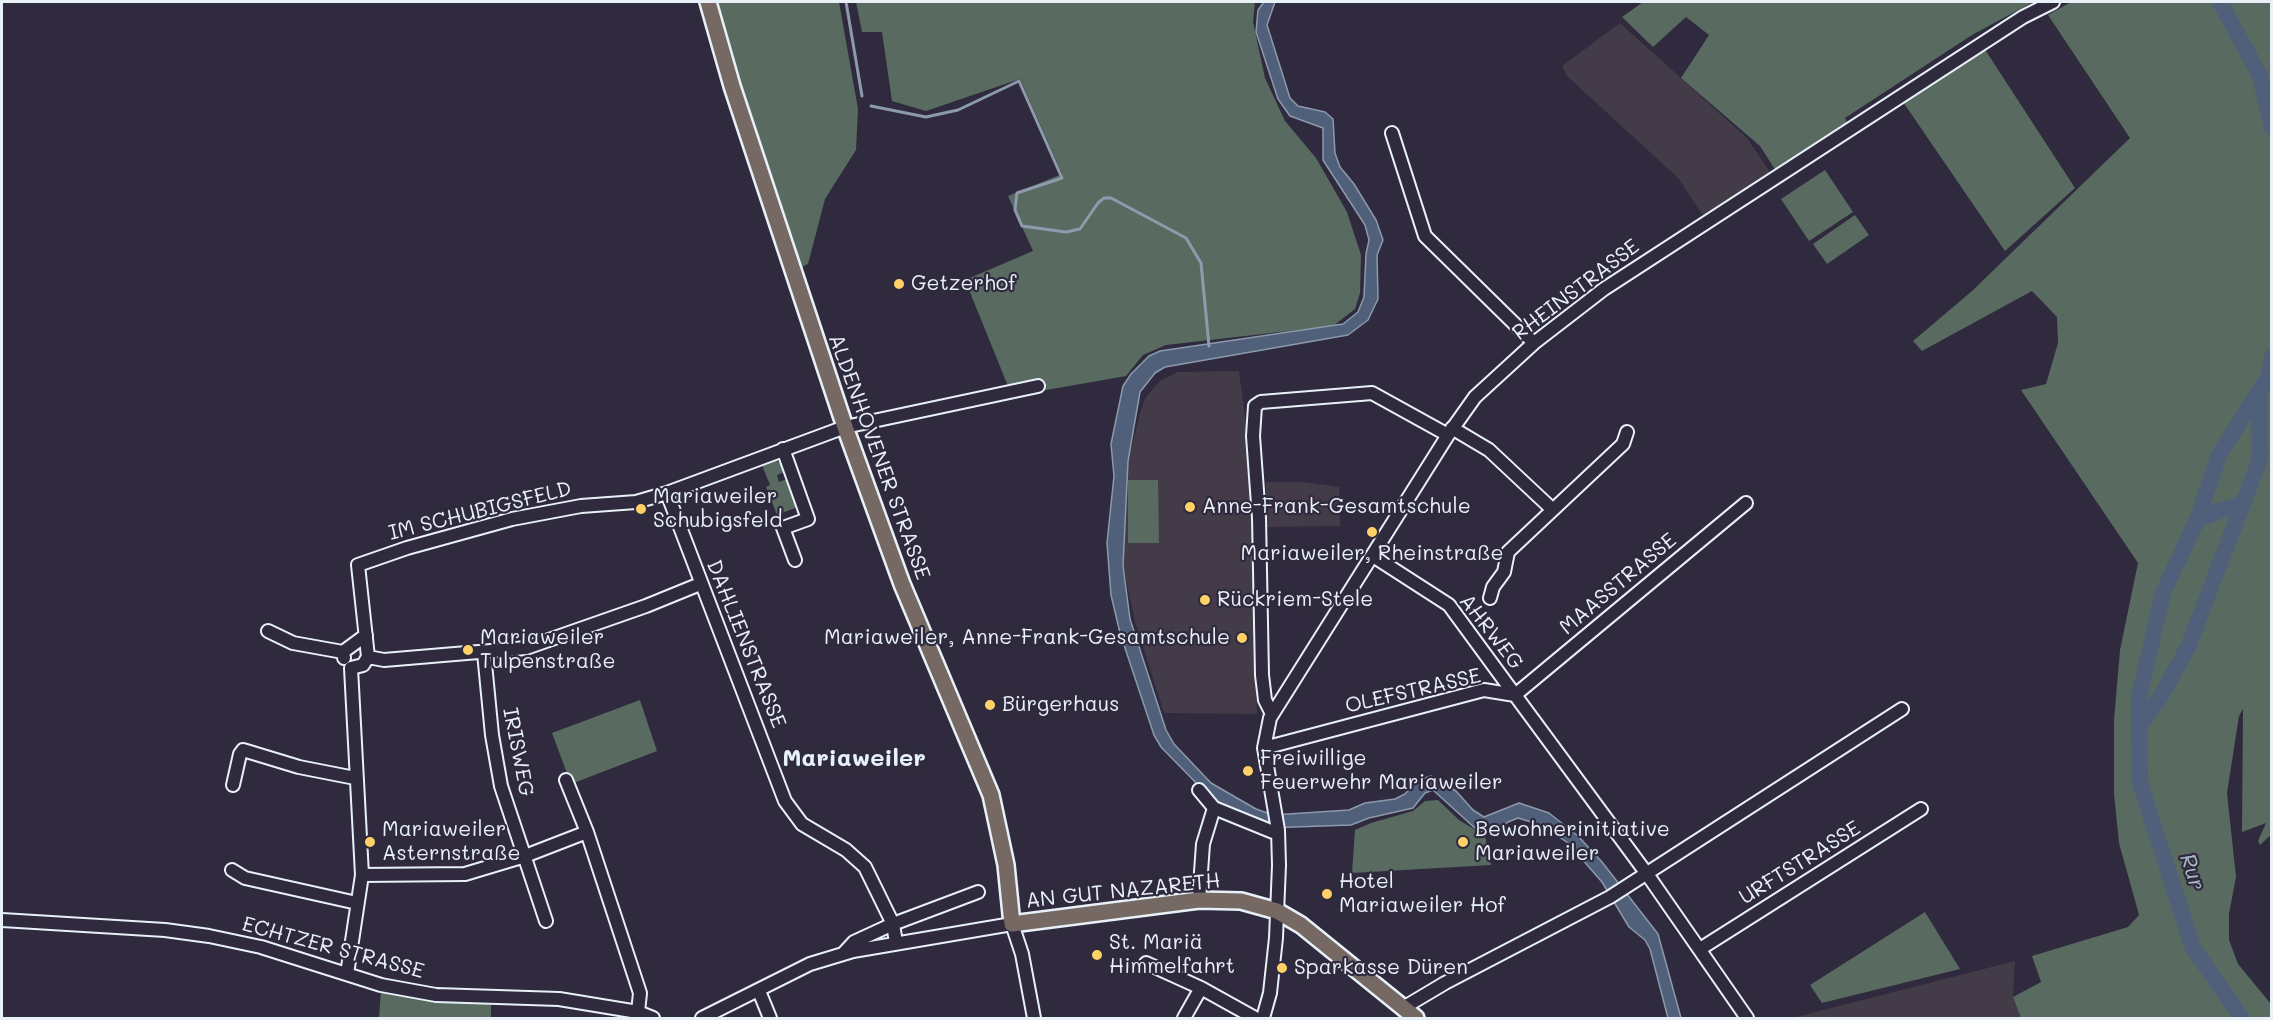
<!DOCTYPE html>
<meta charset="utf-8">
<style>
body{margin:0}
#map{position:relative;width:2273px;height:1020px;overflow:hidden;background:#2f2a3d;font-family:Mali,sans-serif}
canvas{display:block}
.frame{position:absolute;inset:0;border:3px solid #e8f1f8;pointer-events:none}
</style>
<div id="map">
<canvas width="2273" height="1020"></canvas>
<div class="frame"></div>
</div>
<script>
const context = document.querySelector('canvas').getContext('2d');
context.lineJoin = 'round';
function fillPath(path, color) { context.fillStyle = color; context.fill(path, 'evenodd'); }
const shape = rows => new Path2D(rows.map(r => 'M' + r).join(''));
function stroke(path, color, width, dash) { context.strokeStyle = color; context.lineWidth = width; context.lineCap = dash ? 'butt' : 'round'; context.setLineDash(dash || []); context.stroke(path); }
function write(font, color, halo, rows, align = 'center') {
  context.font = font + ' Mali,sans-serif'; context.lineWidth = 4.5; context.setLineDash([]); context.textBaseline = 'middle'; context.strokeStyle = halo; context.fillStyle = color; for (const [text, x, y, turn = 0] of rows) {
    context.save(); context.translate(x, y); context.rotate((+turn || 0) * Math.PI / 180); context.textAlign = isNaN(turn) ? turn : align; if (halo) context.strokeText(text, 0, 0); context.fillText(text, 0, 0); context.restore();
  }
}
fillPath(shape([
 [1620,23,1747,138,1770,172,1708,215,1702,214,1678,178,1567,76,1562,66],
 [1239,371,1251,463,1257,714,1164,713,1135,622,1123,566,1128,461,1141,410,1146,397,1160,381,1178,372],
 [1266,482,1304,482,1339,487,1340,526,1266,527],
 [2015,961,2013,997,2021,1018,1792,1018]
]), '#433b47');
fillPath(shape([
 [714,2,839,2,858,109,856,150,825,199,808,264,802,267,796,263],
 [856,2,1255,2,1253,22,1265,78,1285,121,1316,158,1347,212,1361,255,1360,293,1355,309,1333,326,1166,345,1143,355,1126,376,1012,396,965,280,1033,251,1008,196,1062,174,1020,79,926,111,892,101,882,32,862,32],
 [1643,2,2033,2,1972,35,1845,118,1848,125,1776,171,1760,146,1681,78,1709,35,1686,17,1653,47,1622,17],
 [2071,2,2271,2,2272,834,2260,845,2258,841,2266,823,2242,832,2243,709,2239,716,2227,793,2236,877,2229,914,2229,940,2238,964,2271,1004,2271,1018,2021,1018,2013,997,2041,982,2032,956,2128,927,2139,915,2119,843,2114,794,2114,720,2120,650,2138,563,2021,390,2046,384,2058,343,2057,317,2032,291,1922,351,1913,341,1972,291,2130,138,2048,15],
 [1984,48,2075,188,2005,251,1901,99],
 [1825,170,1853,212,1809,241,1781,199],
 [1855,215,1869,235,1827,264,1813,244],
 [774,460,781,463,784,472,777,475,779,482,787,479,797,505,795,508,777,515,766,487,770,485,762,465],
 [1128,480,1158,480,1159,543,1128,543],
 [640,700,657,751,571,784,552,733],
 [1438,800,1459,820,1485,836,1491,865,1352,873,1355,830,1371,823,1413,811,1425,801],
 [1925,912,1960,969,1822,1003,1810,985],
 [381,990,491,1002,491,1018,379,1018]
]), '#596a61');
const water = shape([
 [1264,2,1275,2,1267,25,1290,98,1298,106,1325,112,1333,119,1335,153,1340,167,1354,184,1376,220,1383,240,1377,255,1378,299,1368,320,1348,335,1165,367,1155,373,1140,392,1128,461,1123,566,1130,619,1166,730,1174,744,1211,783,1256,809,1273,815,1349,810,1365,803,1395,799,1405,794,1416,781,1431,776,1456,791,1473,810,1484,817,1519,803,1549,813,1578,836,1602,862,1658,934,1681,1018,1668,1018,1650,949,1645,940,1629,927,1602,882,1568,843,1541,825,1518,818,1508,822,1492,834,1477,830,1433,790,1425,793,1413,808,1369,818,1351,825,1266,828,1220,803,1202,789,1161,747,1154,735,1120,633,1111,595,1107,543,1114,476,1111,444,1123,386,1131,374,1149,356,1160,351,1343,324,1358,312,1364,297,1366,254,1369,240,1365,225,1323,160,1323,128,1290,116,1278,99,1256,32,1258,10,1264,2]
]);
fillPath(water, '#50607a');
stroke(water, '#8d9aac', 1.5);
stroke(shape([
 [846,2,862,96],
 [871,106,926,117,958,110,1019,81,1062,178,1017,193,1015,210,1022,226,1066,232,1080,229,1098,203,1104,198,1111,198,1186,238,1201,263,1209,346]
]), '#8d9aac', 3);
stroke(shape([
 [2220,2,2260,76,2272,128],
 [2197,520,2221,510,2242,505],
 [2140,726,2161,696,2188,647,2260,459,2259,392],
 [2242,1018,2193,948,2140,783,2139,697,2163,593,2197,520,2219,455,2268,377,2272,357]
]), '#50607a', 16);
const minor = shape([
 [1392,133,1425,236,1534,343],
 [1452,428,1489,450,1552,509],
 [783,449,808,519,783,528,795,560],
 [667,493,785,801,802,824,846,850,865,867,893,924,896,943],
 [1373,556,1449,605,1515,695,1746,503],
 [1490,598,1493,587,1504,572,1508,552,1623,444,1627,432],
 [268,631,293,643,343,652],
 [484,653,492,735,501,786,546,921],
 [368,657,384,660,526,648,646,606,700,584],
 [344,658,343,652,366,635],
 [1272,714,1265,700,1262,675,1259,518,1253,436,1255,406,1261,402,1372,393,1448,435],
 [1264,748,1484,690,1515,695,1647,874,1747,1018],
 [566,780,587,832,640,993,638,1012],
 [233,785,240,754,243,750,299,767,355,778],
 [1199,790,1214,808,1278,834],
 [232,870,245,878,357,903],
 [362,875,465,874,525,856,587,832],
 [1199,900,1203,844,1214,808],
 [2,920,165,930,209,936,261,947,381,985,436,995,559,999,638,1012,653,1018],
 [1700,949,1921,809],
 [843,954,854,942,893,924,978,892],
 [1146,963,1201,988,1255,1018],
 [347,974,362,875,351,668,363,665,368,657,358,565,407,548,512,519,581,506,636,502,667,493,845,427,1038,386],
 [759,991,770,1018],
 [1403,1008,1445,983,1610,897,1902,709],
 [702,1018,810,964,853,951,1012,924,1022,954,1034,1018],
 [1184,1018,1201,988],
 [1263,1018,1270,993,1276,938,1279,865,1278,830,1264,748,1270,718,1448,435,1475,397,1534,343,1604,289,2023,17,2053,2]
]);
const major = shape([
 [708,2,732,86,845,427,902,584,991,795,1006,865,1012,924,1199,900,1241,901,1277,911,1301,925,1416,1018]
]);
stroke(minor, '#e8f1f8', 16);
stroke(major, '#e8f1f8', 20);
stroke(minor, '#2f2a3d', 12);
stroke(major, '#766964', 15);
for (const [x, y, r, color] of [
 [899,284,6,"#ffd166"],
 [1190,507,6,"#ffd166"],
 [641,509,6,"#ffd166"],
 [1372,532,6,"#ffd166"],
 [1205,600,6,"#ffd166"],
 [1242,638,6,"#ffd166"],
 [468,650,6,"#ffd166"],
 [990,705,6,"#ffd166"],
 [1248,771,6,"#ffd166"],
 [370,842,6,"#ffd166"],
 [1463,842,6,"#ffd166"],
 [1327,894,6,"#ffd166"],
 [1097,955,6,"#ffd166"],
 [1282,968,6,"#ffd166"]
]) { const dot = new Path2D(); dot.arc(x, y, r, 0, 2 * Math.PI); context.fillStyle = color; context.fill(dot); stroke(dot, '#2f2a3d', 2); }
write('21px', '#e8f1f8', '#2f2a3d', [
 ["Getzerhof",911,284],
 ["Mariaweiler",653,497],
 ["Schubigsfeld",653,521],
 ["Anne-Frank-Gesamtschule",1202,507],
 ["Mariaweiler, Rheinstraße",1372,554,"center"],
 ["Rückriem-Stele",1217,600],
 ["Mariaweiler",480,638],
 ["Tulpenstraße",480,662],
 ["Mariaweiler, Anne-Frank-Gesamtschule",1230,638,"right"],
 ["Bürgerhaus",1002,705],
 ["Freiwillige",1260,759],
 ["Feuerwehr Mariaweiler",1260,783],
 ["Mariaweiler",382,830],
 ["Asternstraße",382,854],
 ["Bewohnerinitiative",1475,830],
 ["Mariaweiler",1475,854],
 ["Hotel",1339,882],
 ["Mariaweiler Hof",1339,906],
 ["St. Mariä",1109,943],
 ["Himmelfahrt",1109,967],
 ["Sparkasse Düren",1294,968]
], 'left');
write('21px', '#e8f1f8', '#2f2a3d', [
 ["RHEINSTRASSE",1576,290,-37],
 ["ALDENHOVENER STRASSE",879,457,70],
 ["IM SCHUBIGSFELD",480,511,-14],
 ["MAASSTRASSE",1618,584,-40],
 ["AHRWEG",1491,632,52],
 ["DAHLIENSTRASSE",746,644,68],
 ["OLEFSTRASSE",1413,691,-13],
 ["IRISWEG",518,752,79],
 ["URFTSTRASSE",1800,863,-32],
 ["AN GUT NAZARETH",1123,891,-6],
 ["ECHTZER STRASSE",333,948,15]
]);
write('italic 22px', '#abb7c6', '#2f2a3d', [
 ["Rur",2192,872,72]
]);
write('bold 24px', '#e8f1f8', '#2f2a3d', [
 ["Mariaweiler",854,759]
]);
</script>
